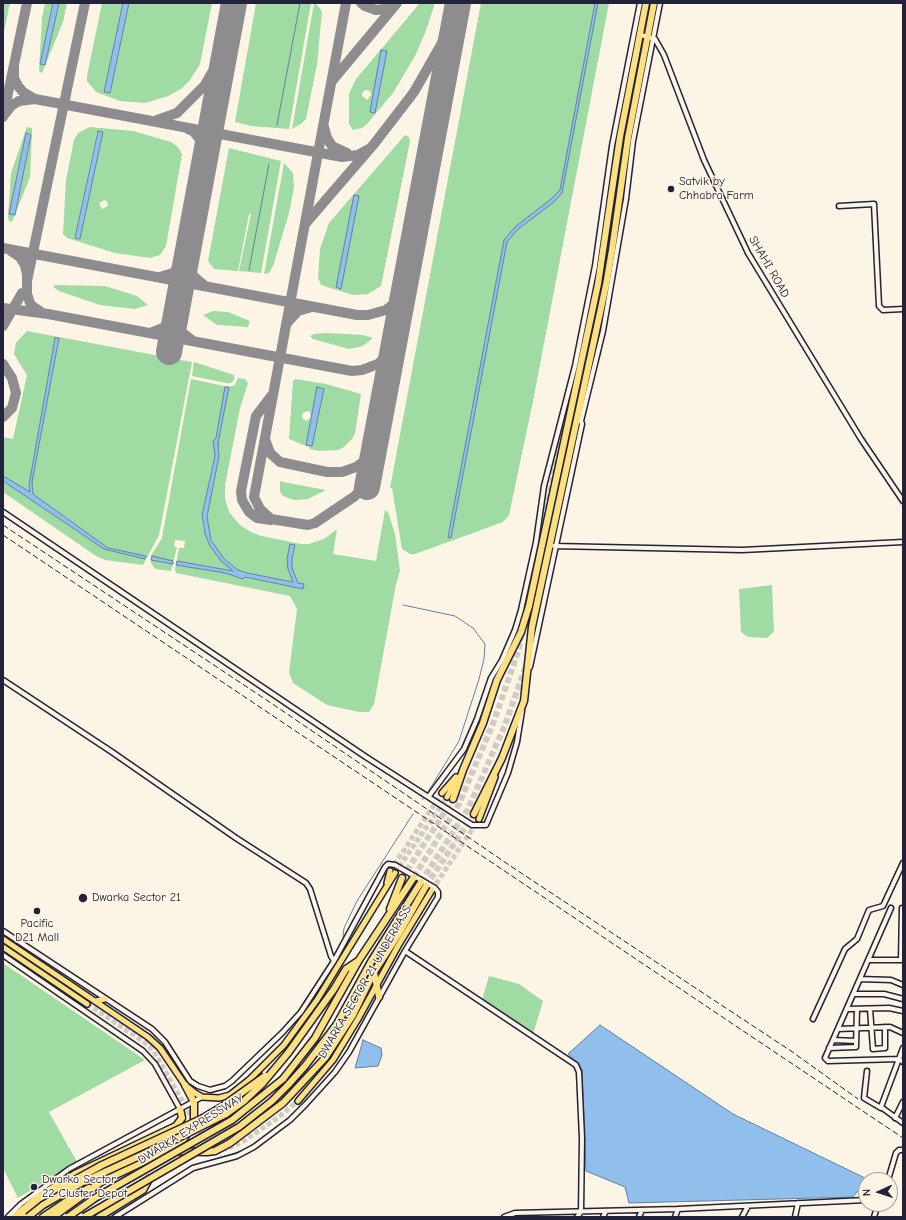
<!DOCTYPE html>
<style>
body{margin:0}
#map{position:relative;width:906px;height:1220px;overflow:hidden;background:#fcf5e5;font-family:"Comic Neue",sans-serif}
canvas{display:block}
.frame{position:absolute;inset:0;border:4px solid #22223b;pointer-events:none}
.north{position:absolute;left:858px;top:1172px;width:40px;height:40px;box-sizing:border-box;background:#fcf5e5;border:1px solid #a5a1a1;border-radius:50%;rotate:267deg;font-size:11px;font-weight:700;line-height:16px;text-align:center;color:#22223b}
.north::after{content:'';display:block;margin:auto;width:14px;height:18px;background:#22223b;clip-path:polygon(50% 0,100% 100%,50% 72%,0 100%)}
</style>
<div id="map">
<canvas width="906" height="1220"></canvas>
<div class="frame"></div>
<div class="north">N</div>
</div>
<script>
const context = document.querySelector('canvas').getContext('2d');
context.lineJoin = 'round';
function fillPath(path, color) { context.fillStyle = color; context.fill(path, 'evenodd'); }
const shape = rows => new Path2D(rows.map(r => 'M' + r).join(''));
function stroke(path, color, width, dash) { context.strokeStyle = color; context.lineWidth = width; context.lineCap = dash ? 'butt' : 'round'; context.setLineDash(dash || []); context.stroke(path); }
function write(font, color, halo, rows, align = 'center') {
  context.font = font + ' "Comic Neue",sans-serif'; context.lineWidth = 3; context.setLineDash([]); context.textBaseline = 'middle'; context.strokeStyle = halo; context.fillStyle = color; for (const [text, x, y, turn = 0] of rows) {
    context.save(); context.translate(x, y); context.rotate((+turn || 0) * Math.PI / 180); context.textAlign = isNaN(turn) ? turn : align; if (halo) context.strokeText(text, 0, 0); context.fillText(text, 0, 0); context.restore();
  }
}
fillPath(shape([
 [3,3,10,3,3,36],
 [45,3,53,3,40,64,45,65,59,3,67,3,63,22,42,73,40,72,39,69,42,18],
 [102,3,123,3,104,92,110,93,129,3,212,3,200,64,190,80,181,89,168,96,145,103,120,101,96,92,87,81,87,76],
 [256,3,311,3,289,129,251,126,235,122],
 [314,3,319,7,322,12,317,64,306,119,302,123,292,129],
 [420,3,435,3,425,33,415,56,393,93,367,124,362,128,353,130,349,124,349,94,356,79],
 [365,90,370,91,371,95,367,100,362,96,362,93],
 [481,3,609,3,533,401,509,515,503,522,415,554,410,554,402,549,392,488,390,488],
 [27,127,32,128,32,132,30,177,12,222,9,221,8,218,11,173],
 [26,133,31,135,15,215,9,214],
 [90,127,133,131,171,142,178,147,182,154,166,246,160,255,150,258,115,253,67,238,63,234,66,180,74,140,78,133],
 [97,132,103,133,80,239,75,238],
 [105,200,107,202,108,206,102,209,99,203],
 [405,135,409,137,410,141,381,286,368,294,353,295,321,285,318,278,320,249,329,223],
 [229,148,281,161,261,273,239,271,251,214,249,214,238,271,214,269,208,261],
 [284,163,293,173,294,187,289,213,273,266,269,273,264,274],
 [55,285,105,286,137,296,148,305,135,309,100,305,59,291,53,287],
 [213,311,228,312,250,321,248,327,217,325,203,315],
 [27,331,192,362,159,535,143,565,105,560,96,556,3,492,3,481,104,549,145,559,146,556,108,548,33,494,32,482,59,339,55,338,29,485,30,493,3,476,3,437,13,439,27,375,14,354,16,343],
 [327,333,363,335,373,338,363,346,349,349,313,339,310,336,314,334],
 [194,362,234,375,234,380,231,383,226,383,192,376],
 [238,378,245,379,248,383,240,408,225,485,225,499,229,512,240,525,251,532,261,536,301,544,309,544,324,539,337,529,333,554,376,561,385,510,388,512,395,534,400,571,396,584,374,704,369,712,359,712,327,705,293,683,289,672,297,609,290,596,176,573,175,570,179,548,184,548,185,541,175,540,174,547,177,547,171,571,155,569,151,563,151,556,162,538,191,379,229,387,235,385],
 [216,438,219,449,219,456,207,517,209,534,216,549,224,559,238,570,247,573,294,582,289,573,287,559,295,545,292,559,292,568,295,577,303,589,244,577,243,579,225,573,177,565,177,561,234,571,213,551,207,540,203,527,202,515,215,456,213,441],
 [295,379,326,384,361,394,355,433,352,439,344,447,338,450,319,451,310,449,309,447,289,439,293,381],
 [317,388,324,389,312,446],
 [307,411,310,412,311,417,307,421,303,419,302,416,303,413],
 [280,481,283,482,326,490,308,499,295,500,283,496,280,492],
 [772,585,774,631,767,638,748,637,741,632,739,589],
 [3,963,145,1060,49,1112,77,1162,18,1198,3,1168],
 [489,976,519,984,543,1001,533,1034,482,1000]
]), '#9fdba2');
const water = shape([
 [53,3,59,3,45,65,40,64,53,3],
 [123,3,129,3,110,93,104,92,123,3],
 [595,3,598,3,562,193,554,202,517,230,507,242,451,538,448,537,504,240,515,227,551,199,560,190,595,3],
 [381,50,387,51,375,113,370,112,381,50],
 [98,131,103,132,80,239,75,238,98,131],
 [26,133,31,135,15,215,9,214,26,133],
 [354,195,359,196,341,289,336,287,354,195],
 [55,338,59,338,32,482,33,494,108,548,146,556,145,559,104,549,3,481,3,476,30,492,29,485,55,338],
 [225,387,229,387,218,443,219,456,207,517,211,540,224,559,238,570,247,573,293,582,288,569,287,559,290,544,295,545,292,559,292,568,298,583,304,584,303,589,245,577,243,579,225,573,176,565,177,561,233,571,221,561,210,546,205,534,202,515,215,456,213,441,216,438,225,387],
 [317,387,324,389,312,446,306,445,317,387],
 [152,556,173,561,173,564,151,560,152,556],
 [600,1025,733,1114,867,1179,853,1197,629,1203,625,1187,586,1171,582,1070,577,1062,568,1054,600,1025],
 [363,1040,381,1048,382,1055,378,1066,355,1068,363,1040]
]);
fillPath(water, '#90bfeb');
stroke(water, '#6480a5', 1);
stroke(shape([
 [277,125,300,3],
 [249,270,269,164],
 [403,605,455,616,473,628,485,644,484,659,479,679,459,741,428,792],
 [422,800,424,797],
 [343,937,344,928,357,901,413,814],
 [283,1122,290,1117],
 [203,1163,241,1151],
 [109,1217,190,1167]
]), '#6480a5', 1);
stroke(shape([
 [346,3,254,497,260,509,271,519,308,525,315,523,355,496,369,478],
 [361,3,365,6,376,10,383,9,394,5],
 [14,66,14,78,18,86,23,92,35,99,342,157,358,155,369,149],
 [332,81,397,3],
 [5,114,11,106,19,101,35,99],
 [3,117,27,3],
 [157,120,177,113,205,85,218,62,228,33],
 [324,127,327,138,332,146,347,153],
 [188,129,193,131,201,141,204,152,204,163],
 [306,223,374,144,414,92,442,43,456,3],
 [3,248,357,315,368,315,386,310,395,303,404,288],
 [11,251,20,257,25,265,27,275,27,294,30,303,32,306,41,312],
 [186,255,191,274,204,285],
 [160,277,173,273,180,266,186,255],
 [27,281,85,3],
 [3,308,48,314,352,371,362,370,378,364,386,356,395,343],
 [176,308,176,319,180,331,193,341],
 [286,324,298,311,312,307],
 [3,326,22,293],
 [150,333,167,326,175,311],
 [3,364,12,378,16,393,12,408,3,417],
 [265,439,270,453,280,462,327,472,342,472,356,467,363,462,375,448],
 [271,520,257,518,249,512,242,500,241,491,256,416,272,395]
]), '#8f8c90', 10);
stroke(shape([
 [169,352,234,3],
 [367,487,458,3]
]), '#8f8c90', 26);
stroke(shape([
 [390,871,442,793],
 [395,873,447,797],
 [432,890,479,819],
 [87,1004,143,1041,153,1050,202,1135,216,1147,226,1149,242,1142,276,1119,298,1101]
]), '#d0cbc3', 5, [5, 2.5]);
stroke(shape([
 [611,181,614,149,632,60],
 [621,220,636,110],
 [582,340,600,251],
 [589,379,607,300],
 [563,500,581,417],
 [541,536,576,369],
 [414,877,459,804,494,721,519,649,522,631],
 [402,878,453,799],
 [421,882,468,809,505,725,527,663],
 [426,886,474,814]
]), '#d0cbc3', 6, [6, 3]);
const minor = shape([
 [641,35,655,39,664,55,704,160,748,253,861,439,903,501],
 [839,206,874,204,879,306,883,310,903,309],
 [581,421,603,331,626,199,633,141,660,3],
 [3,512,366,757,472,825,486,825,508,773,517,742,522,711],
 [554,546,742,550,903,542],
 [530,667,582,424,581,421,577,420],
 [3,680,112,752,236,838,306,883,310,889,331,956,334,961],
 [429,796,464,749,477,719,491,678,502,660,515,630,521,610,536,542,544,486,575,366,595,266,612,146,640,3],
 [891,908,825,1058,828,1061,899,1059,903,1062],
 [3,931,152,1029,165,1042,190,1081,198,1086,210,1090,225,1086,232,1081,282,1033,301,1012,334,961,385,867,388,864,395,865,435,888,438,892,438,897,405,951,349,1052,335,1072,306,1104,290,1120,254,1147,237,1156,193,1168,115,1217],
 [405,951,576,1065,579,1072,582,1138,581,1212,577,1217],
 [3,955,143,1051,155,1064,180,1109],
 [869,960,902,960],
 [901,960,902,908],
 [860,979,891,980,903,985],
 [854,994,884,994,903,999],
 [847,1009,889,1008,903,1011],
 [870,1009,873,1049,885,1048,885,1027],
 [813,1019,845,949,857,939,869,910,883,906,903,863],
 [838,1029,890,1027,903,1033],
 [833,1040,856,1041],
 [829,1048,856,1047,857,1009],
 [903,1048,881,1107,903,1123],
 [867,1071,864,1098,881,1108],
 [895,1118,903,1102],
 [888,1180,896,1153,899,1150,903,1150],
 [8,1217,21,1204,69,1169,202,1097],
 [504,1217,515,1213,678,1209,866,1200],
 [603,1217,606,1211],
 [639,1217,642,1210],
 [675,1217,678,1209],
 [742,1217,748,1206],
 [795,1217,798,1203],
 [874,1217,878,1204]
]);
const major = shape([
 [442,793,456,777],
 [447,797,458,778],
 [479,819,495,777],
 [387,883,390,871],
 [3,939,148,1037,160,1048,185,1085,195,1093,202,1097,219,1098,230,1095,249,1080,284,1045,317,1000,395,873],
 [3,947,87,1004],
 [96,1001,105,999],
 [298,1101,333,1060,358,1019,398,946,432,890]
]);
const highway = shape([
 [453,799,463,770,483,723,497,680,521,632,529,606,598,284,620,137,646,3],
 [474,814,502,758,524,701,532,627,606,285,612,250,628,138,654,3],
 [390,909,402,878],
 [374,972,379,997],
 [288,1053,334,989,346,969,358,961],
 [283,1079,315,1038,359,960,414,877],
 [288,1085,305,1066,337,1024,372,960,421,882],
 [166,1151,183,1140,194,1123,194,1102,185,1085],
 [14,1217,38,1197,75,1174,176,1126,182,1118,180,1109],
 [21,1217,62,1187],
 [43,1217,76,1195,89,1188],
 [53,1217,101,1182,166,1151,207,1152,215,1151,230,1143,283,1103,325,1058,353,1015,374,972,400,932,426,886],
 [99,1217,143,1190,149,1179]
]);
stroke(minor, '#22223b', 7);
stroke(major, '#22223b', 8);
stroke(highway, '#22223b', 9);
stroke(minor, '#fcf5e5', 4);
stroke(major, '#fde080', 5);
stroke(highway, '#fde080', 6);
stroke(shape([
 [3,525,271,703,518,871,791,1051,858,1099],
 [3,535,903,1138]
]), '#22223b', 1, [6, 3]);
const highwayBridge = shape([
 [62,1187,102,1165,201,1119,223,1106,265,1076],
 [28,1217,43,1205,83,1182,168,1143,226,1114,244,1101,262,1084,288,1053],
 [68,1217,95,1198,232,1120,283,1079],
 [84,1217,239,1127,272,1101,288,1085]
]);
stroke(highwayBridge, '#22223b', 9, []);
stroke(highwayBridge, '#fde080', 6);
for (const [x, y, r, color] of [
 [671,189,4,"#22223b"],
 [83,898,5,"#22223b"],
 [37,911,4,"#22223b"],
 [34,1187,4,"#22223b"]
]) { const dot = new Path2D(); dot.arc(x, y, r, 0, 2 * Math.PI); context.fillStyle = color; context.fill(dot); stroke(dot, '#fcf5e5', 1.5); }
write('12px', '#22223b', '#fcf5e5', [
 ["Satvik by",679,182],
 ["Chhabra Farm",679,196],
 ["Dwarka Sector 21",92,898],
 ["Pacific",37,924,"center"],
 ["D21 Mall",37,938,"center"],
 ["Dwarka Sector",42,1180],
 ["22 Cluster Depot",42,1194]
], 'left');
write('12px', '#22223b', '#fcf5e5', [
 ["SHAHI ROAD",769,267,60],
 ["DWARKA SECTOR 21 UNDERPASS",365,982,-60],
 ["DWARKA EXPRESSWAY",191,1129,-32]
]);
</script>
